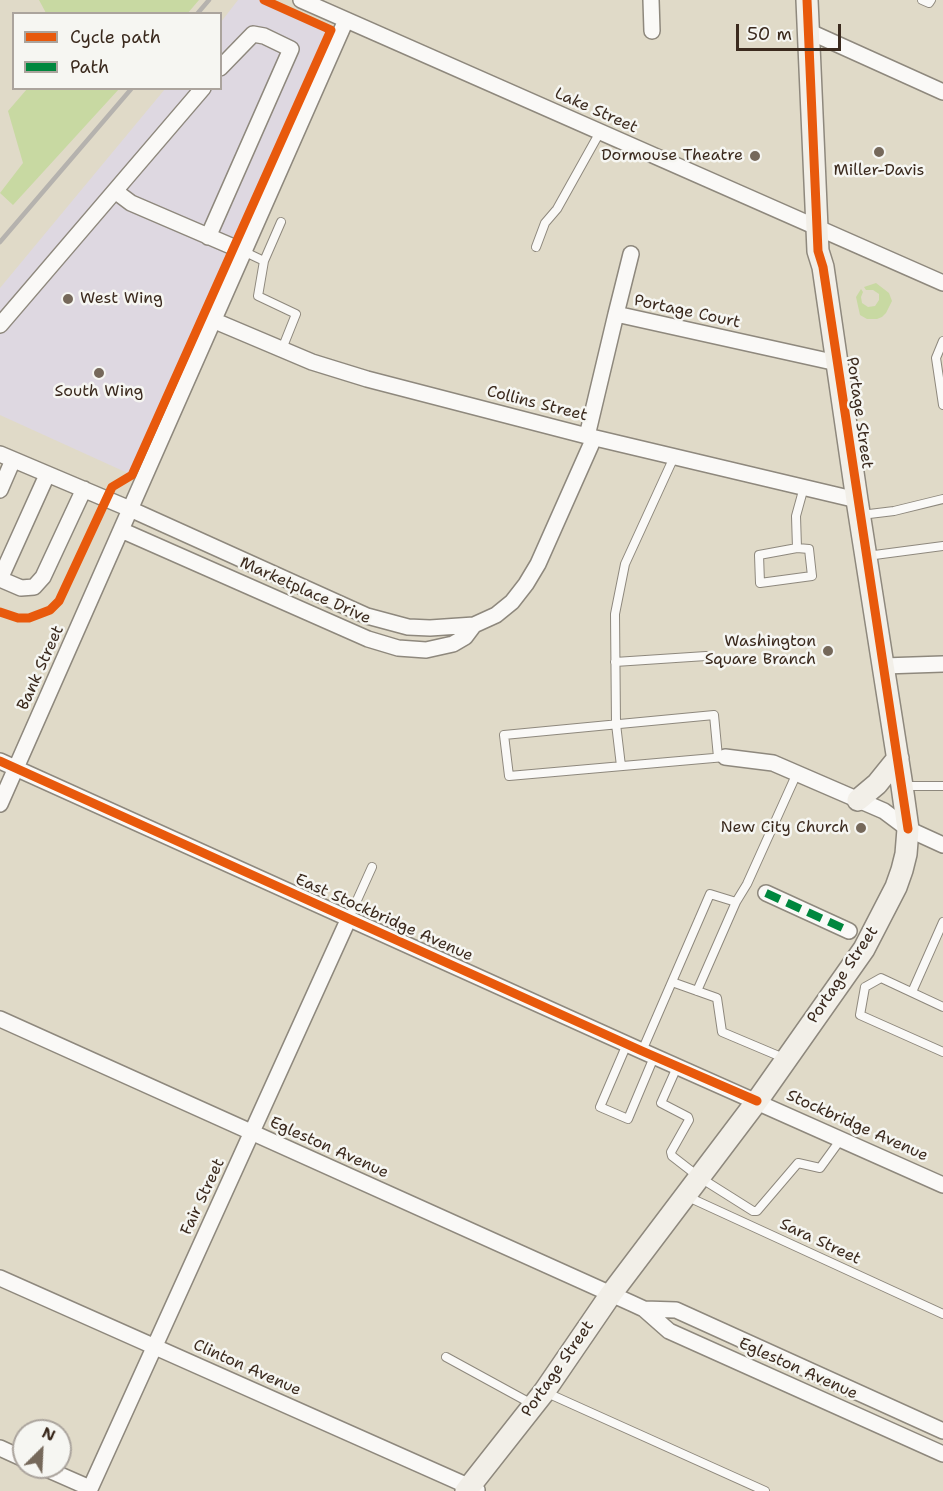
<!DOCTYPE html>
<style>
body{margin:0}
#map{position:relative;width:943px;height:1491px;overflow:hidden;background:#e0dac8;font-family:"Shantell Sans",sans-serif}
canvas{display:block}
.legend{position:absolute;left:12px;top:12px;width:210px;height:78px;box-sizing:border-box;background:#f6f6f2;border:2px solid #aba49d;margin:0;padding:8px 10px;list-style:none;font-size:18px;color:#3b2a1e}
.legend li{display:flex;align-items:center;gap:12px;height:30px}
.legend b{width:30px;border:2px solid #aba49d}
.north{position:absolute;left:12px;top:1419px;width:60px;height:60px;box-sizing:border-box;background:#f6f6f2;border:2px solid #aba49d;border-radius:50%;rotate:24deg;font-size:16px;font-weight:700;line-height:24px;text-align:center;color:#3b2a1e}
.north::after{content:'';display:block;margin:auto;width:21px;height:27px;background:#75685a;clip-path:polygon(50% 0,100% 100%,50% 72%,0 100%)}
.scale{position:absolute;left:736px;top:24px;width:105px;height:27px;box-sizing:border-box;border:3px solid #3b2a1e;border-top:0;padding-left:8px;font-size:18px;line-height:21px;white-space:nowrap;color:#3b2a1e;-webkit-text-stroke:4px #f6f6f2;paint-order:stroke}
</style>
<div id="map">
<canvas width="943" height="1491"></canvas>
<ul class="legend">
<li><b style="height:8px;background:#e8590c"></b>Cycle path</li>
<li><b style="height:8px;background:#00873e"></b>Path</li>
</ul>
<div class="north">N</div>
<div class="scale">50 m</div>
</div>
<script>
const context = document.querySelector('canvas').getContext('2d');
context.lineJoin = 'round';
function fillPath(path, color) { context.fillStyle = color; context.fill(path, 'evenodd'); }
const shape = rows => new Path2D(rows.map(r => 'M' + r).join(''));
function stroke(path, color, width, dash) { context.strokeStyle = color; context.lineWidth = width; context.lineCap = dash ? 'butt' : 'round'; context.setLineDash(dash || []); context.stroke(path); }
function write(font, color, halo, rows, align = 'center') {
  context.font = font + ' "Shantell Sans",sans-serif'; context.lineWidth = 5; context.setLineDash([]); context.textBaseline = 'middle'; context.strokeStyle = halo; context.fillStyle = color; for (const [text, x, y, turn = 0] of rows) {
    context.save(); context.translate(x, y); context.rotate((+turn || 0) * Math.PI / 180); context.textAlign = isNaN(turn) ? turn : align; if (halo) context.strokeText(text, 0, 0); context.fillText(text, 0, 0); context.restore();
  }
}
fillPath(shape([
 [238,0,264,0,331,30,132,475,0,415,0,288,165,89,220,88,221,22]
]), '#ded8e1');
fillPath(shape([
 [39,0,199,0,187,14,46,13],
 [27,89,119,89,13,205,0,193,23,163,8,111],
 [876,283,889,293,892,301,886,313,882,317,877,319,867,319,860,315,856,297,861,289,863,292,861,297,862,303,868,307,875,306,879,300,879,294,873,290,866,290,864,287]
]), '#c8d9a2');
const lane = shape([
 [922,0,929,3,931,0],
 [281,222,264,261,258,296,296,314,282,349],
 [536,247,545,223,557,209,600,132],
 [245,252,264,261],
 [943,341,936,358,943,405],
 [861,515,894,511,943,499],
 [797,548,809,549,812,576,760,583,759,555,797,548,796,516,804,487],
 [867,556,943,546],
 [615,662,706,656],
 [718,757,714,715,504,735,509,776,725,757],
 [621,766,616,724,615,614,625,564,674,457],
 [903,786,943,786],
 [349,918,372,867],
 [672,982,717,998,722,1032,786,1059],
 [865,987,860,1015,943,1052],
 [865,987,881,978,943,1007],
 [697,991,736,902],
 [912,992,943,922],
 [627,1044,600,1107,628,1119,654,1057],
 [642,1051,710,894,736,902,747,884,797,773],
 [677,1067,661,1103,688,1117,689,1120,671,1152,672,1156,699,1177,753,1211,757,1211,798,1163,820,1168,841,1139],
 [686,1196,943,1314],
 [446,1357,532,1404],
 [545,1392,765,1491]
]);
const street = shape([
 [301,0,943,283],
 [651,0,652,31],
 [808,31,943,92],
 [115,191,131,203,245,252],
 [208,237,291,49,264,36,253,34,220,68],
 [616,314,631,254],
 [215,321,312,362,367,379,587,436,857,500],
 [0,325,203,88],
 [587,436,616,314,837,363],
 [0,454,130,509,367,616,408,627,430,628,474,625,496,615,512,602,526,584,538,564,594,438],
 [0,490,13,460],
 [121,530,368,639,398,648,426,650,453,644,465,637,474,625],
 [0,579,21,588,34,587,43,577,84,489],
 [0,579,47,475],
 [884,666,943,664],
 [725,757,773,763,884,811,908,829,943,845],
 [0,761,642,1051,943,1185],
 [0,804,346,20],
 [766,893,849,931],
 [0,1019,631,1303,644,1309,669,1331,943,1454],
 [0,1278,477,1490],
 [644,1309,676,1310,943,1431],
 [0,1448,24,1459],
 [42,1467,90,1488],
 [89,1491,349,918]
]);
const secondary = shape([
 [858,800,877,784,898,758],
 [466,1491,544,1392,611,1294,757,1101,864,949,896,887,902,870,906,854,908,829,902,786,857,500,823,267,818,251,807,0]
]);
stroke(lane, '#8e887d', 10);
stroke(street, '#8e887d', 18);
stroke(secondary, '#8e887d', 24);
stroke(lane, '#faf9f7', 8);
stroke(street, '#faf9f7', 15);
stroke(secondary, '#f2efe8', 21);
stroke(shape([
 [197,14,209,0],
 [0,242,132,88]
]), '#b5b2ae', 4.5);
stroke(shape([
 [766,893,849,931]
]), '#00873e', 8, [15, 8]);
stroke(shape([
 [807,0,818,251,823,267,908,829],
 [0,612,18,618,29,618,50,610,59,601,112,487,132,475,331,30,264,0],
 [0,761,642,1051,757,1101]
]), '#e8590c', 9);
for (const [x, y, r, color] of [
 [879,152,6,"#75685a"],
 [755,156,6,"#75685a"],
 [68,299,6,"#75685a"],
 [99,373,6,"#75685a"],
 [828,651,6,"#75685a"],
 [861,828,6,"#75685a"]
]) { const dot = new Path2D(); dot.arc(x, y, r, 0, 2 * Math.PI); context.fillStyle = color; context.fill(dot); stroke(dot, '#f6f6f2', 2); }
write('16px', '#3b2a1e', '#f6f6f2', [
 ["Lake Street",596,111,24],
 ["Portage Court",687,312,12],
 ["Collins Street",537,404,14],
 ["Portage Street",859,413,82],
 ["Marketplace Drive",305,591,24],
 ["Bank Street",41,668,-66],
 ["East Stockbridge Avenue",384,918,24],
 ["Portage Street",843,975,-56],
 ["Stockbridge Avenue",857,1126,24],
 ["Egleston Avenue",329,1148,24],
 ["Fair Street",203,1197,-65],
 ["Sara Street",820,1242,25],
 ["Clinton Avenue",247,1368,24],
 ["Portage Street",558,1369,-55],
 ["Egleston Avenue",798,1369,24]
]);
write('16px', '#3b2a1e', '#f6f6f2', [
 ["Dormouse Theatre",743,156],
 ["Miller-Davis",879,171,"center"],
 ["West Wing",80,299,"left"],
 ["South Wing",99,392,"center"],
 ["Washington",816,642],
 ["Square Branch",816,660],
 ["New City Church",849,828]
], 'right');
</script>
